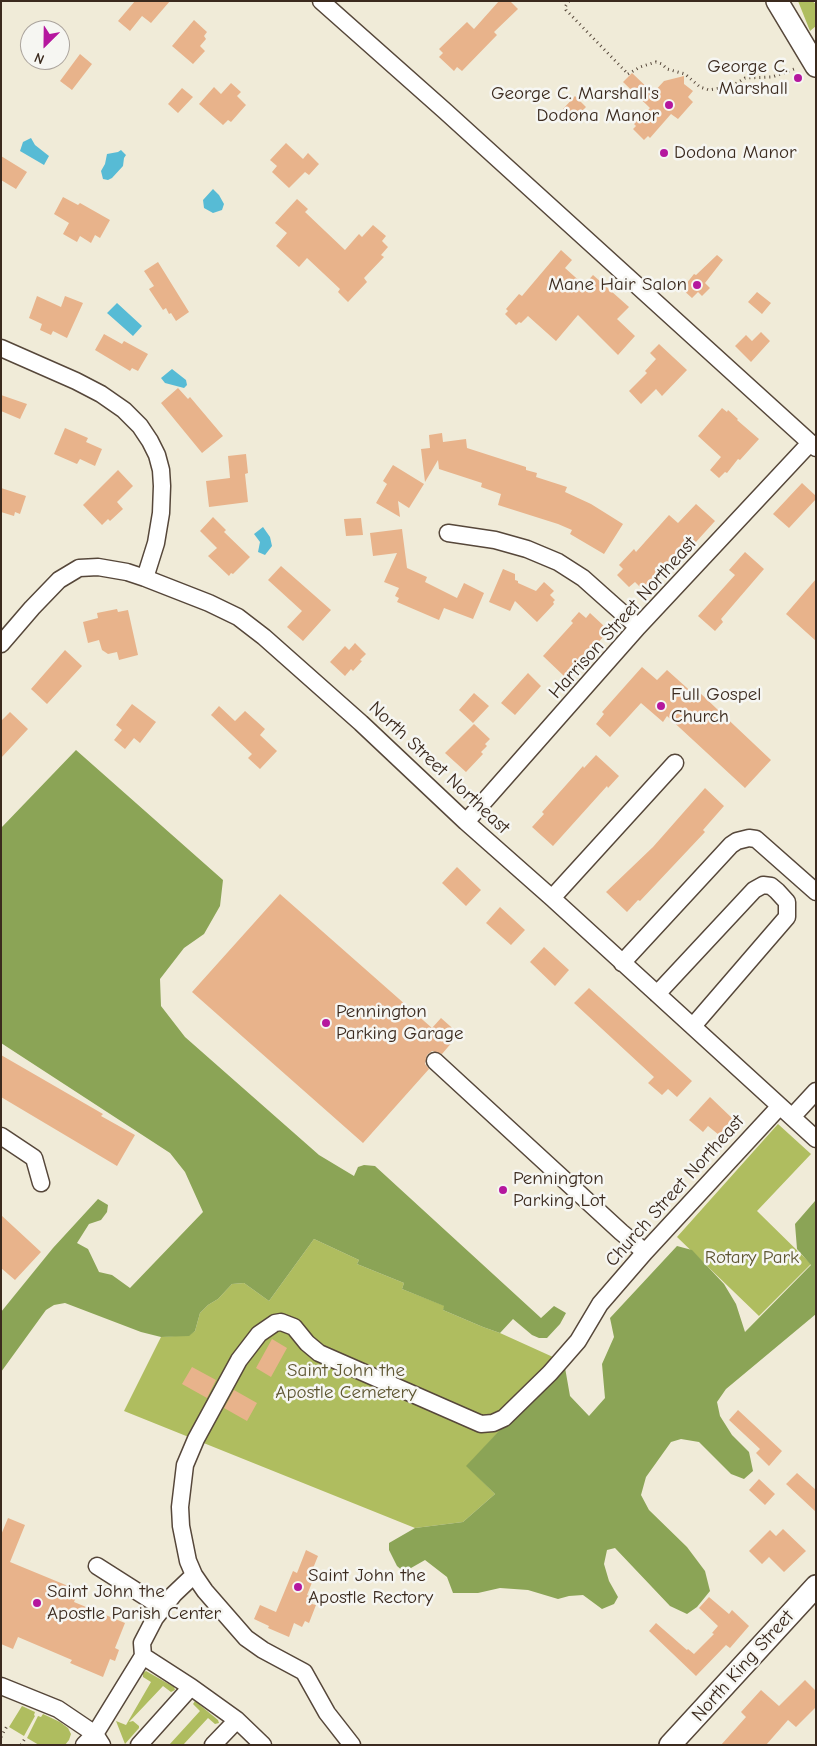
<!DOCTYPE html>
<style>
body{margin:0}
#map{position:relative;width:817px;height:1746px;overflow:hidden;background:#f0ebd8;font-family:"Comic Neue",sans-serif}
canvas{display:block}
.frame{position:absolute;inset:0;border:2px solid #3b2a1e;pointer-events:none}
.north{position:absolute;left:20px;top:20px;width:50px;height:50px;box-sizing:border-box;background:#f6f6f2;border:1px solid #aba49d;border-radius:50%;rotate:203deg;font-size:14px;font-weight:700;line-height:20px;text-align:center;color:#3b2a1e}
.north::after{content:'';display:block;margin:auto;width:18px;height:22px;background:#b5179e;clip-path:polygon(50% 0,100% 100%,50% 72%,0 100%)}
</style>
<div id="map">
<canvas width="817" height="1746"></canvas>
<div class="frame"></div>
<div class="north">N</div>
</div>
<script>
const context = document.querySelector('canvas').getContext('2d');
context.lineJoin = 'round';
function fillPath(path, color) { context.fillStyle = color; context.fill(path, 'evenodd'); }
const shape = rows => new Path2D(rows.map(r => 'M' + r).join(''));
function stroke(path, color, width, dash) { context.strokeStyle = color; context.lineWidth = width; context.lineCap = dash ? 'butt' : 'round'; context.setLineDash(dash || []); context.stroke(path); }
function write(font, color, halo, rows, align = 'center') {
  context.font = font + ' "Comic Neue",sans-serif'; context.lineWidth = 5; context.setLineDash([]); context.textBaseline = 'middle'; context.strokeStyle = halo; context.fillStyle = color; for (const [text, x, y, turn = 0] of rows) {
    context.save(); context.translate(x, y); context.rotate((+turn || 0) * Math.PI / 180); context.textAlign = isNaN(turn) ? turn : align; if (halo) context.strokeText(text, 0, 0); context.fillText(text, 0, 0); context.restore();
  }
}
fillPath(shape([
 [798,1,812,1,816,4,816,26,810,31],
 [778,1124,811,1154,757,1211,811,1264,759,1316,677,1237],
 [314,1239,359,1260,357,1264,404,1283,402,1289,445,1306,443,1310,483,1327,500,1333,564,1362,467,1466,495,1494,463,1522,415,1528,124,1411,161,1337,189,1335,195,1331,200,1313,208,1305,218,1299,232,1284,244,1283,269,1301],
 [146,1671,174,1687,175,1690,171,1692,163,1686,129,1722,133,1721,139,1726,139,1728,125,1744,116,1721,126,1725,151,1682,143,1677,143,1673],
 [195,1701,218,1720,219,1723,215,1724,208,1718,183,1745,169,1745,200,1711,193,1704],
 [22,1706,35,1712,34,1715,35,1716,24,1736,9,1727],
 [43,1714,60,1722,68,1728,71,1734,69,1740,65,1745,39,1745,27,1738,38,1716,41,1717]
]), '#afbd5f');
fillPath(shape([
 [76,750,223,880,220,906,204,934,184,948,160,979,161,1006,185,1037,319,1155,354,1176,358,1167,364,1165,375,1166,541,1318,554,1306,566,1313,560,1324,547,1338,539,1338,532,1335,513,1319,500,1333,483,1327,443,1310,444,1306,402,1289,404,1283,357,1264,359,1260,314,1239,269,1301,244,1283,232,1284,218,1299,208,1305,200,1313,195,1331,189,1336,161,1337,141,1332,65,1303,54,1305,46,1310,1,1372,1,1312,53,1248,98,1199,108,1205,107,1212,101,1220,89,1224,77,1243,88,1249,99,1272,112,1275,130,1288,203,1212,185,1172,170,1153,1,1043,1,828],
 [815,1201,816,1314,726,1389,717,1402,720,1416,732,1435,749,1452,753,1471,744,1479,731,1474,699,1442,681,1439,671,1442,646,1477,641,1495,649,1510,687,1547,705,1571,710,1591,697,1607,687,1614,670,1606,615,1548,607,1550,604,1564,609,1581,618,1597,614,1604,602,1609,583,1595,569,1596,558,1599,528,1590,500,1588,478,1593,453,1593,447,1577,425,1560,404,1572,397,1566,389,1550,389,1543,415,1528,463,1522,495,1494,466,1466,564,1362,570,1396,589,1416,605,1398,602,1364,614,1337,610,1318,677,1246,692,1250,724,1284,736,1304,745,1332,811,1265,797,1249,795,1224]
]), '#8ba456');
fillPath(shape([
 [31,138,35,145,49,156,44,165,20,151,23,142],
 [121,150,126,155,124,158,123,166,112,178,108,180,103,179,101,171,105,164,107,154,118,152],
 [213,189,219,195,224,204,222,210,213,213,204,208,203,200],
 [117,303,142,326,133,336,107,313],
 [172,369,186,380,187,385,184,388,165,383,161,378],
 [263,527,270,537,272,546,265,555,258,552,260,542,254,534]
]), '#57bbd5');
fillPath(shape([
 [135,1,170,1,151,23,142,16,130,31,118,21],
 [499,1,510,1,518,9,494,32,497,35,462,71,457,67,454,71,439,57,443,53,439,49,467,22,474,29],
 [194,20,207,32,204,36,206,39,200,46,205,51,193,64,172,46],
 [80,54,92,64,72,90,60,81],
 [632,73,653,93,664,81,684,76,684,84,693,91,688,97,693,102,678,119,671,114,650,138,648,136,644,140,633,129,636,126,634,124,650,108,623,82],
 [231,83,241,92,237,96,246,105,231,122,228,120,223,125,199,104,214,87,221,94],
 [182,88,193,97,178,113,168,104],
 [575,96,586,107,573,120,563,109],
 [286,143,303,159,308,153,319,164,309,175,305,172,289,188,272,172,277,166,270,160],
 [1,156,27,172,16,189,1,180],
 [63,197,78,205,80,203,110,220,100,238,95,235,91,243,80,236,77,242,63,234,69,223,54,214],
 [297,199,308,209,305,212,345,250,359,234,362,237,373,225,386,236,382,241,388,247,381,255,384,257,364,278,367,282,348,302,338,292,340,289,307,258,299,267,276,246,287,233,275,223],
 [561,250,572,260,565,268,584,285,593,275,629,307,617,319,635,336,618,355,578,315,556,341,528,316,521,323,519,322,516,325,505,314,508,311,506,309,519,294,522,296],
 [717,255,723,260,705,283,710,288,702,296,698,292,692,298,682,289,694,274,696,275],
 [158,262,189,312,176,321,171,313,169,314,166,308,163,310,149,289,154,286,144,271],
 [757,292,771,303,762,314,748,302],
 [37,296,61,307,65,296,83,303,67,338,53,331,51,335,40,330,42,324,29,318],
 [761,332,770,341,751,362,735,346,746,335,752,341],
 [104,334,122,344,124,341,148,354,138,371,132,368,130,371,95,350],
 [659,344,687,370,662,396,656,389,641,404,629,391,647,373,645,371,656,359,650,353],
 [178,388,188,399,190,397,223,436,202,453,161,403],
 [1,395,27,404,20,419,1,411],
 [722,408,727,412,728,410,738,419,737,420,759,439,740,460,738,459,727,473,725,472,719,478,710,470,721,457,698,436],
 [65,428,88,438,86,442,102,449,95,466,80,459,77,464,54,454],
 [442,433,443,442,466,439,467,448,526,467,526,470,537,473,536,477,567,487,565,492,591,504,623,524,604,554,570,534,572,530,558,524,498,505,501,494,481,487,482,483,439,469,438,460,425,482,421,449,430,448,429,435],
 [246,454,248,473,245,474,248,502,209,507,206,481,230,478,228,456],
 [393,465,424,484,409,508,398,501,400,517,376,503,387,484,383,481],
 [118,470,133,486,117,502,123,509,110,521,108,519,102,525,83,505],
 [802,483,816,496,816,499,789,528,773,514],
 [1,488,26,496,20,514,15,512,14,516,1,512],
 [696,504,715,521,695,543,690,539,643,590,635,582,629,587,617,575,623,569,619,565,634,549,636,552,669,515,678,523],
 [213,517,226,530,224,532,250,557,233,574,231,573,229,576,208,556,217,548,200,531],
 [361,518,363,535,346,536,344,519],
 [402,529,407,568,427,577,425,582,457,598,464,583,484,593,473,619,444,608,439,620,397,602,399,598,395,596,399,588,384,582,397,553,373,556,370,533],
 [745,552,764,569,721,619,723,622,715,631,698,616,735,575,729,570],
 [281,566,331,610,303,641,287,627,302,611,268,580],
 [503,569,515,574,515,580,518,581,518,583,536,591,544,582,554,591,550,595,555,600,553,602,554,604,537,622,515,601,510,611,489,602],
 [816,579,816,641,786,614],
 [117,609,118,612,128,610,138,655,119,660,117,652,108,654,102,650,99,640,88,643,83,622,98,618,97,613],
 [579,612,586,618,590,613,604,626,600,631,605,635,593,648,592,647,587,651,564,676,543,656,573,623,571,621],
 [355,643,366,654,360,660,362,661,353,671,351,669,345,676,330,662,345,646,349,650],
 [65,650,82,666,47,704,31,689],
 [642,667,657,680,667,670,696,696,699,692,771,760,745,788,667,716,663,722,641,703,610,737,596,724,604,714,602,712],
 [528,673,541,686,515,715,501,703],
 [474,693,489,706,473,723,459,710],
 [132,704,156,722,140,743,134,738,125,749,114,740,122,730,116,725],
 [219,706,235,721,245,711,265,729,260,735,277,751,260,769,248,758,252,754,211,715],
 [10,712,28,729,1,758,1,721],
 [474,724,490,739,485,744,487,746,481,752,483,754,466,772,445,753],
 [596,755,619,776,608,788,607,786,553,846,532,827,544,814,542,812,583,766,584,768],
 [705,788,724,806,703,830,705,832,640,901,638,900,627,912,606,892,653,847],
 [457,867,481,890,466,906,442,883],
 [280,894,432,1028,441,1018,459,1034,442,1054,432,1051,427,1055,425,1064,429,1069,363,1143,192,992],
 [500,907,525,930,511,945,486,923],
 [544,947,569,970,555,986,530,962],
 [589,988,692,1081,677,1097,668,1089,662,1095,648,1083,654,1077,574,1003],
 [1,1055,103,1114,101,1116,135,1135,117,1166,1,1097],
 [710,1097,733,1119,719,1135,708,1126,703,1132,689,1120],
 [1,1215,41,1252,15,1280,1,1268],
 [272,1339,287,1348,271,1377,256,1368],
 [192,1367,216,1380,207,1398,182,1384],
 [234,1390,257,1403,247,1421,224,1408],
 [738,1410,782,1451,769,1466,756,1453,760,1449,729,1420],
 [797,1473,816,1490,816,1512,786,1484],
 [759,1479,775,1494,765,1505,749,1490],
 [8,1518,25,1525,10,1562,73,1588,70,1595,76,1597,74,1602,125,1623,115,1648,119,1650,115,1661,110,1659,103,1677,70,1663,72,1660,18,1637,13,1649,1,1644,1,1535],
 [783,1529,806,1551,784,1572,769,1557,762,1564,749,1551,770,1530,776,1536],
 [306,1550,318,1556,309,1578,313,1580,307,1595,314,1598,312,1604,316,1605,309,1623,305,1621,302,1627,294,1623,289,1637,268,1628,269,1626,254,1619,260,1605,276,1612,293,1571,297,1573],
 [709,1597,729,1614,732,1610,749,1626,730,1648,726,1645,696,1676,649,1631,656,1623,687,1650,688,1649,694,1654,714,1634,712,1633,718,1626,699,1608],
 [805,1680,816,1691,816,1707,796,1727,788,1720,766,1745,721,1745,746,1717,741,1712,761,1690,779,1706]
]), '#e8b38b');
const minor = shape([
 [321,1,445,111,816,448],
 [1,348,76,381,101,394,124,410,140,426,150,441,157,455,161,470,162,486,161,513,156,543,145,578],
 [448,533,495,540,527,549,558,562,583,578,638,627],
 [1,644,32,608,59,580,79,568,98,567,127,572,145,578,209,603,238,617,264,637,361,723,466,822,552,898,816,1139],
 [466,822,638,627,810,443],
 [552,898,675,763],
 [622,963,731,845,737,841,749,838,756,839,816,892],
 [657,994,754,890,763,885,771,886,777,891,787,902,787,917,693,1026],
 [435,1061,621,1232,645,1252],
 [792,1117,816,1091],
 [1,1136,34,1158,41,1183],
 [97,1566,163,1608],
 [143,1656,142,1643,155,1618,174,1594,194,1575],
 [1,1686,58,1709,95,1734,84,1745],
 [102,1745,95,1734,143,1656,191,1687,237,1720,263,1745],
 [139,1745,191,1687],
 [213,1745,237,1720],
 [352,1745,327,1713,304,1672,263,1650,246,1638,205,1591,194,1575,188,1561,181,1526,180,1507,185,1465,196,1439,239,1360,259,1334,275,1323,281,1322,294,1327,307,1343,319,1353,481,1424,493,1423,504,1418,550,1373,578,1341,600,1304,645,1252,780,1106]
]);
const major = shape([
 [777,1,816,66],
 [670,1745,816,1586]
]);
stroke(minor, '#56473a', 19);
stroke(major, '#56473a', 24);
stroke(shape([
 [569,1,565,7,566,10,628,74],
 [628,74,640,67,656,62,662,64,667,69,685,74,700,87,709,90,732,86,745,78,772,77,797,68],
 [1,1737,7,1726],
 [21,1745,26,1737]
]), '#56473a', 3, [1, 4]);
stroke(minor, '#fff', 16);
stroke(major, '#fff', 21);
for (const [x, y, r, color] of [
 [798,78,5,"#b5179e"],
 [669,105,5,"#b5179e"],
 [664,153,5,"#b5179e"],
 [697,285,5,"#b5179e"],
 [661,706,5,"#b5179e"],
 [326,1023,5,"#b5179e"],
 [503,1190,5,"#b5179e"],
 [298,1587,5,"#b5179e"],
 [37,1603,5,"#b5179e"]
]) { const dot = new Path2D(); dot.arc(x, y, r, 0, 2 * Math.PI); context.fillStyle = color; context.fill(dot); stroke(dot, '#f6f6f2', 2); }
write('19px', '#3b2a1e', '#f6f6f2', [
 ["George C.",788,67,"right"],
 ["Marshall",788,89,"right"],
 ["George C. Marshall's",659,94,"right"],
 ["Dodona Manor",659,116,"right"],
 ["Dodona Manor",674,153],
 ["Mane Hair Salon",687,285,"right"],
 ["Full Gospel",671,695],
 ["Church",671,717],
 ["Pennington",336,1012],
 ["Parking Garage",336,1034],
 ["Pennington",513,1179],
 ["Parking Lot",513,1201],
 ["Saint John the",308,1576],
 ["Apostle Rectory",308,1598],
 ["Saint John the",47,1592],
 ["Apostle Parish Center",47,1614]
], 'left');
write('19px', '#3b2a1e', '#f6f6f2', [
 ["Harrison Street Northeast",623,618,-48],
 ["North Street Northeast",439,768,43],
 ["Church Street Northeast",675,1191,-48],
 ["North King Street",743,1666,-48]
]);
write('19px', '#5e5632', '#f6f6f2', [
 ["Rotary Park",752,1258],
 ["Saint John the",346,1371],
 ["Apostle Cemetery",346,1393]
]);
</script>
